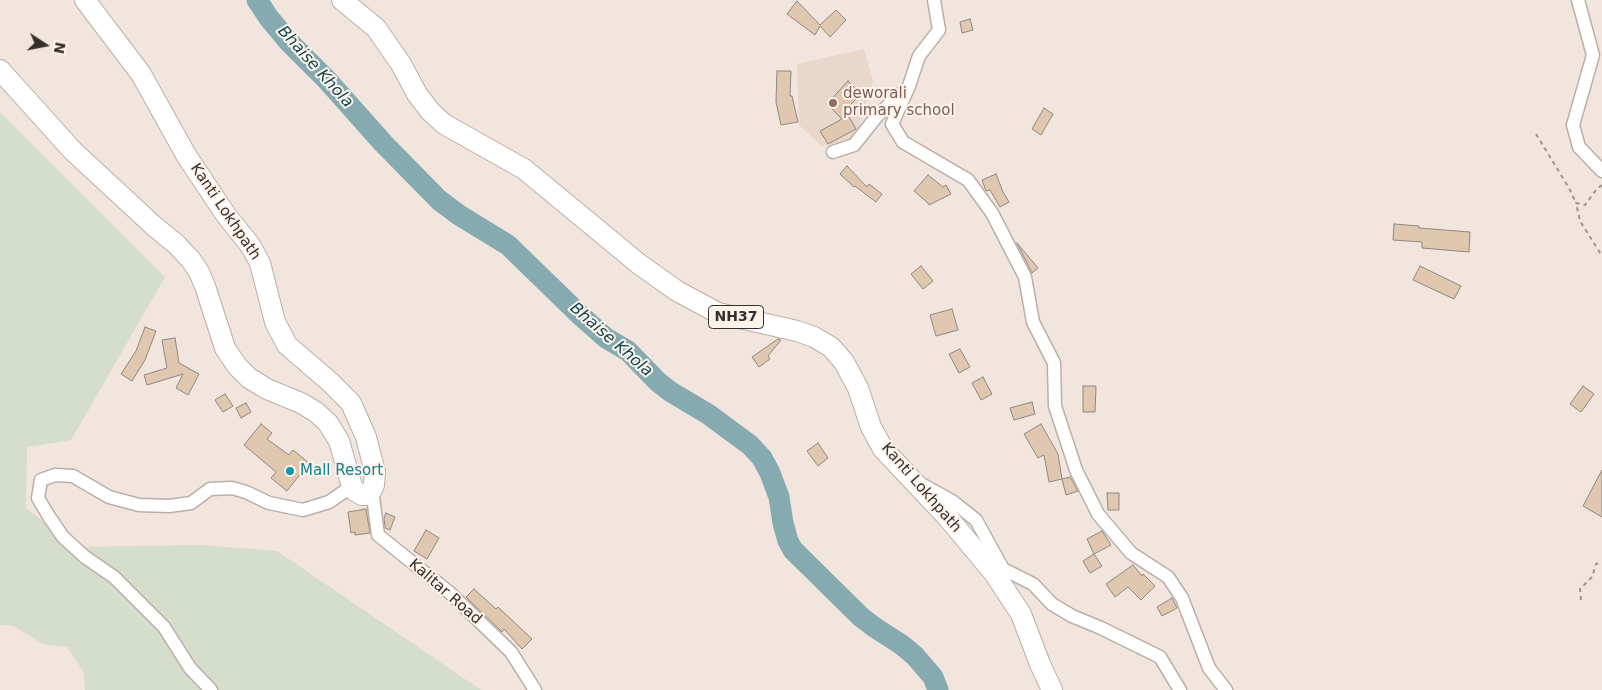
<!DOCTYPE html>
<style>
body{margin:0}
#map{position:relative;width:1602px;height:690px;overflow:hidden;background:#f1e5dd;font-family:"DejaVu Sans",sans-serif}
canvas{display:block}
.north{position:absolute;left:20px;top:20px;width:50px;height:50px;-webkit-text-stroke:4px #fef3eb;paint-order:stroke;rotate:101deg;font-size:14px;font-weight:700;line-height:20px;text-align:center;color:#342f2c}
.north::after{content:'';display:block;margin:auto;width:18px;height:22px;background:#342f2c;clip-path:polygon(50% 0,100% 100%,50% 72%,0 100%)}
</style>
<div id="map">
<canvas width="1602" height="690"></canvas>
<div class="north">N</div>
</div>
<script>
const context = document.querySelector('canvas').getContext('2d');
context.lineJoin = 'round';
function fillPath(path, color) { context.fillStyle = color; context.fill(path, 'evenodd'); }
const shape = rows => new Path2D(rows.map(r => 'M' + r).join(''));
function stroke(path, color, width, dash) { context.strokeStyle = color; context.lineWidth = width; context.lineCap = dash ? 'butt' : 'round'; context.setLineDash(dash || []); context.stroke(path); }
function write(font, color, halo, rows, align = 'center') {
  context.font = font + ' "DejaVu Sans",sans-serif'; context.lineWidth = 4; context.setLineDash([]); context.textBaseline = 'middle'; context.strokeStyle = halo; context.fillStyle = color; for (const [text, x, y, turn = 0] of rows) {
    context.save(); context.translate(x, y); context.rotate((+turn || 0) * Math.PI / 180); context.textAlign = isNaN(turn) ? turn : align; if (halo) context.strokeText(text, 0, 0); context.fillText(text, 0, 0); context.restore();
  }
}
fillPath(shape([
 [864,49,873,81,855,139,822,146,799,125,797,64]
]), '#e8d7ca');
fillPath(shape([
 [0,112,165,277,71,440,27,447,26,508,75,547,202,545,277,551,481,690,85,690,83,671,67,647,43,644,13,626,0,625]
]), '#d5ddcb');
stroke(shape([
 [257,0,269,18,289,42,327,80,383,143,439,200,459,215,508,245,580,315,606,338,628,351,658,382,671,392,708,414,750,445,762,458,770,473,779,497,783,523,788,541,793,550,861,617,874,627,902,645,915,656,933,677,938,690]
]), '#85aab0', 21);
const building = shape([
 [797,1,820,25,836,10,846,20,830,37,820,26,815,35,787,14,797,1],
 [970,19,973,30,962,33,960,22,970,19],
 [777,71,791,71,790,96,792,96,798,122,781,125,776,102,777,71],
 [848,81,861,94,845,110,856,129,828,144,820,131,842,119,827,104,848,81],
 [1044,108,1053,114,1041,135,1032,129,1044,108],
 [847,166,867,187,869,184,882,194,876,202,855,186,854,187,840,174,847,166],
 [996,174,1003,192,1009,202,1000,207,990,190,986,191,982,180,996,174],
 [928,175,943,187,946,185,951,194,929,205,927,202,914,191,928,175],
 [1394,224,1419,226,1419,228,1470,232,1469,252,1422,248,1422,242,1393,240,1394,224],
 [1017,243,1038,268,1032,273,1017,243],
 [921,266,933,281,923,289,911,274,921,266],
 [1420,266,1461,286,1454,299,1413,280,1420,266],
 [952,309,958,330,936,336,930,315,952,309],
 [145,327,156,331,145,360,132,381,121,374,136,351,145,327],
 [175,338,179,363,199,374,188,395,176,388,183,374,147,385,144,375,167,368,162,340,175,338],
 [778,339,781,340,768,356,770,359,759,367,752,357,778,339],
 [960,349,970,367,959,373,949,354,960,349],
 [983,377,992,394,981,400,972,383,983,377],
 [1083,386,1096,386,1095,412,1083,412,1083,386],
 [1583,386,1594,394,1581,412,1570,404,1583,386],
 [225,394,233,406,223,412,215,400,225,394],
 [1032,402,1035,414,1014,420,1010,408,1032,402],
 [246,403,251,412,241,418,236,408,246,403],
 [261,424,272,433,267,439,289,455,293,450,309,463,287,491,271,478,276,472,244,445,261,424],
 [1041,424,1058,454,1062,479,1049,482,1044,455,1038,458,1024,434,1041,424],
 [818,443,828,458,818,466,807,451,818,443],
 [1602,470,1602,517,1583,506,1602,470],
 [1070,477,1078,491,1066,495,1062,479,1070,477],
 [1107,493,1119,493,1119,510,1108,510,1107,493],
 [366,509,370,533,355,535,355,532,351,533,348,512,366,509],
 [386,513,395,517,390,530,385,528,384,518,386,513],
 [426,530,439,538,427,559,414,551,426,530],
 [1102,531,1111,545,1094,554,1087,539,1102,531],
 [1094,554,1102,566,1090,573,1083,561,1094,554],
 [1133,565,1142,576,1143,574,1155,586,1141,600,1128,587,1115,597,1106,584,1133,565],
 [474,589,496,609,498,607,532,639,522,649,504,629,502,632,466,597,474,589],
 [1172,598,1177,608,1162,616,1157,607,1172,598]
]);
fillPath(building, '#e0c8b0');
stroke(building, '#90877f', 1);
const street = shape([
 [934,0,939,30,919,56,909,86,892,124,903,142,968,180,992,213,1025,277,1033,322,1054,363,1055,406,1076,470,1098,514,1131,553,1168,577,1182,598,1209,668,1226,690],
 [1578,0,1593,55,1573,125,1579,147,1602,171],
 [833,152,854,145,877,116,904,91],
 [925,486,952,501,976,520,1003,569,1033,584,1052,604,1072,616,1101,628,1160,657,1180,690],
 [372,489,378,535,450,593,511,652,535,690],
 [211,690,190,668,164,627,114,577,85,557,63,537,48,515,38,498,41,480,55,475,73,476,109,497,139,505,169,506,191,503,210,489,232,488,246,492,269,503,303,510,329,502,352,486]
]);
const primary = shape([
 [342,0,376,28,401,64,417,94,430,111,444,124,524,169,639,264,677,291,718,313,797,331,814,337,831,347,844,362,858,388,871,427,883,449,949,519,994,573,1021,614,1040,664,1052,690],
 [0,70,73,151,155,227,176,244,191,260,199,272,205,286,225,348,237,366,249,378,267,389,301,403,316,412,328,423,339,441,352,486,355,491,362,495,366,495,370,493,374,485,375,472,366,437,351,403,330,382,287,345,275,322,260,263,250,245,226,215,186,155,141,74,85,0]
]);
stroke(street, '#baafa7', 15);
stroke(primary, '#baafa7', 22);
stroke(shape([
 [1536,134,1569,188,1576,203],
 [1602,185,1596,190,1585,205,1576,203,1580,221,1602,256],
 [1581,600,1580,589,1592,577,1596,564,1602,562]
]), '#9e958f', 2, [4, 4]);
stroke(street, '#fff', 12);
stroke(primary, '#fff', 20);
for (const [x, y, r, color] of [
 [833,103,5,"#8d6e63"],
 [290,471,5,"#0f9aa8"]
]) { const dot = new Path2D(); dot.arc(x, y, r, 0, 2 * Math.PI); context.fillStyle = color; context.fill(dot); stroke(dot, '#fef3eb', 2); }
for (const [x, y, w] of [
 [736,317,55]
]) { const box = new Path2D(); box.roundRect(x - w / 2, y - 11.5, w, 23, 4); context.fillStyle = '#fef3eb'; context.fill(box); stroke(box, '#342f2c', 1); }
write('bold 14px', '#342f2c', null, [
 ["NH37",736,317]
]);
write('15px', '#785e54', '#fef3eb', [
 ["deworali",843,94],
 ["primary school",843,111]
], 'left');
write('15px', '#342f2c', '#fef3eb', [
 ["Kanti Lokhpath",225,212,56],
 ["Kanti Lokhpath",921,488,49],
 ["Kalitar Road",445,592,41]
]);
write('15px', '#0d838f', '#fef3eb', [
 ["Mall Resort",300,471]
], 'left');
write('italic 16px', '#0c474e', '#fef3eb', [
 ["Bhaise Khola",315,67,48],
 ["Bhaise Khola",611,340,41]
]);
</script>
